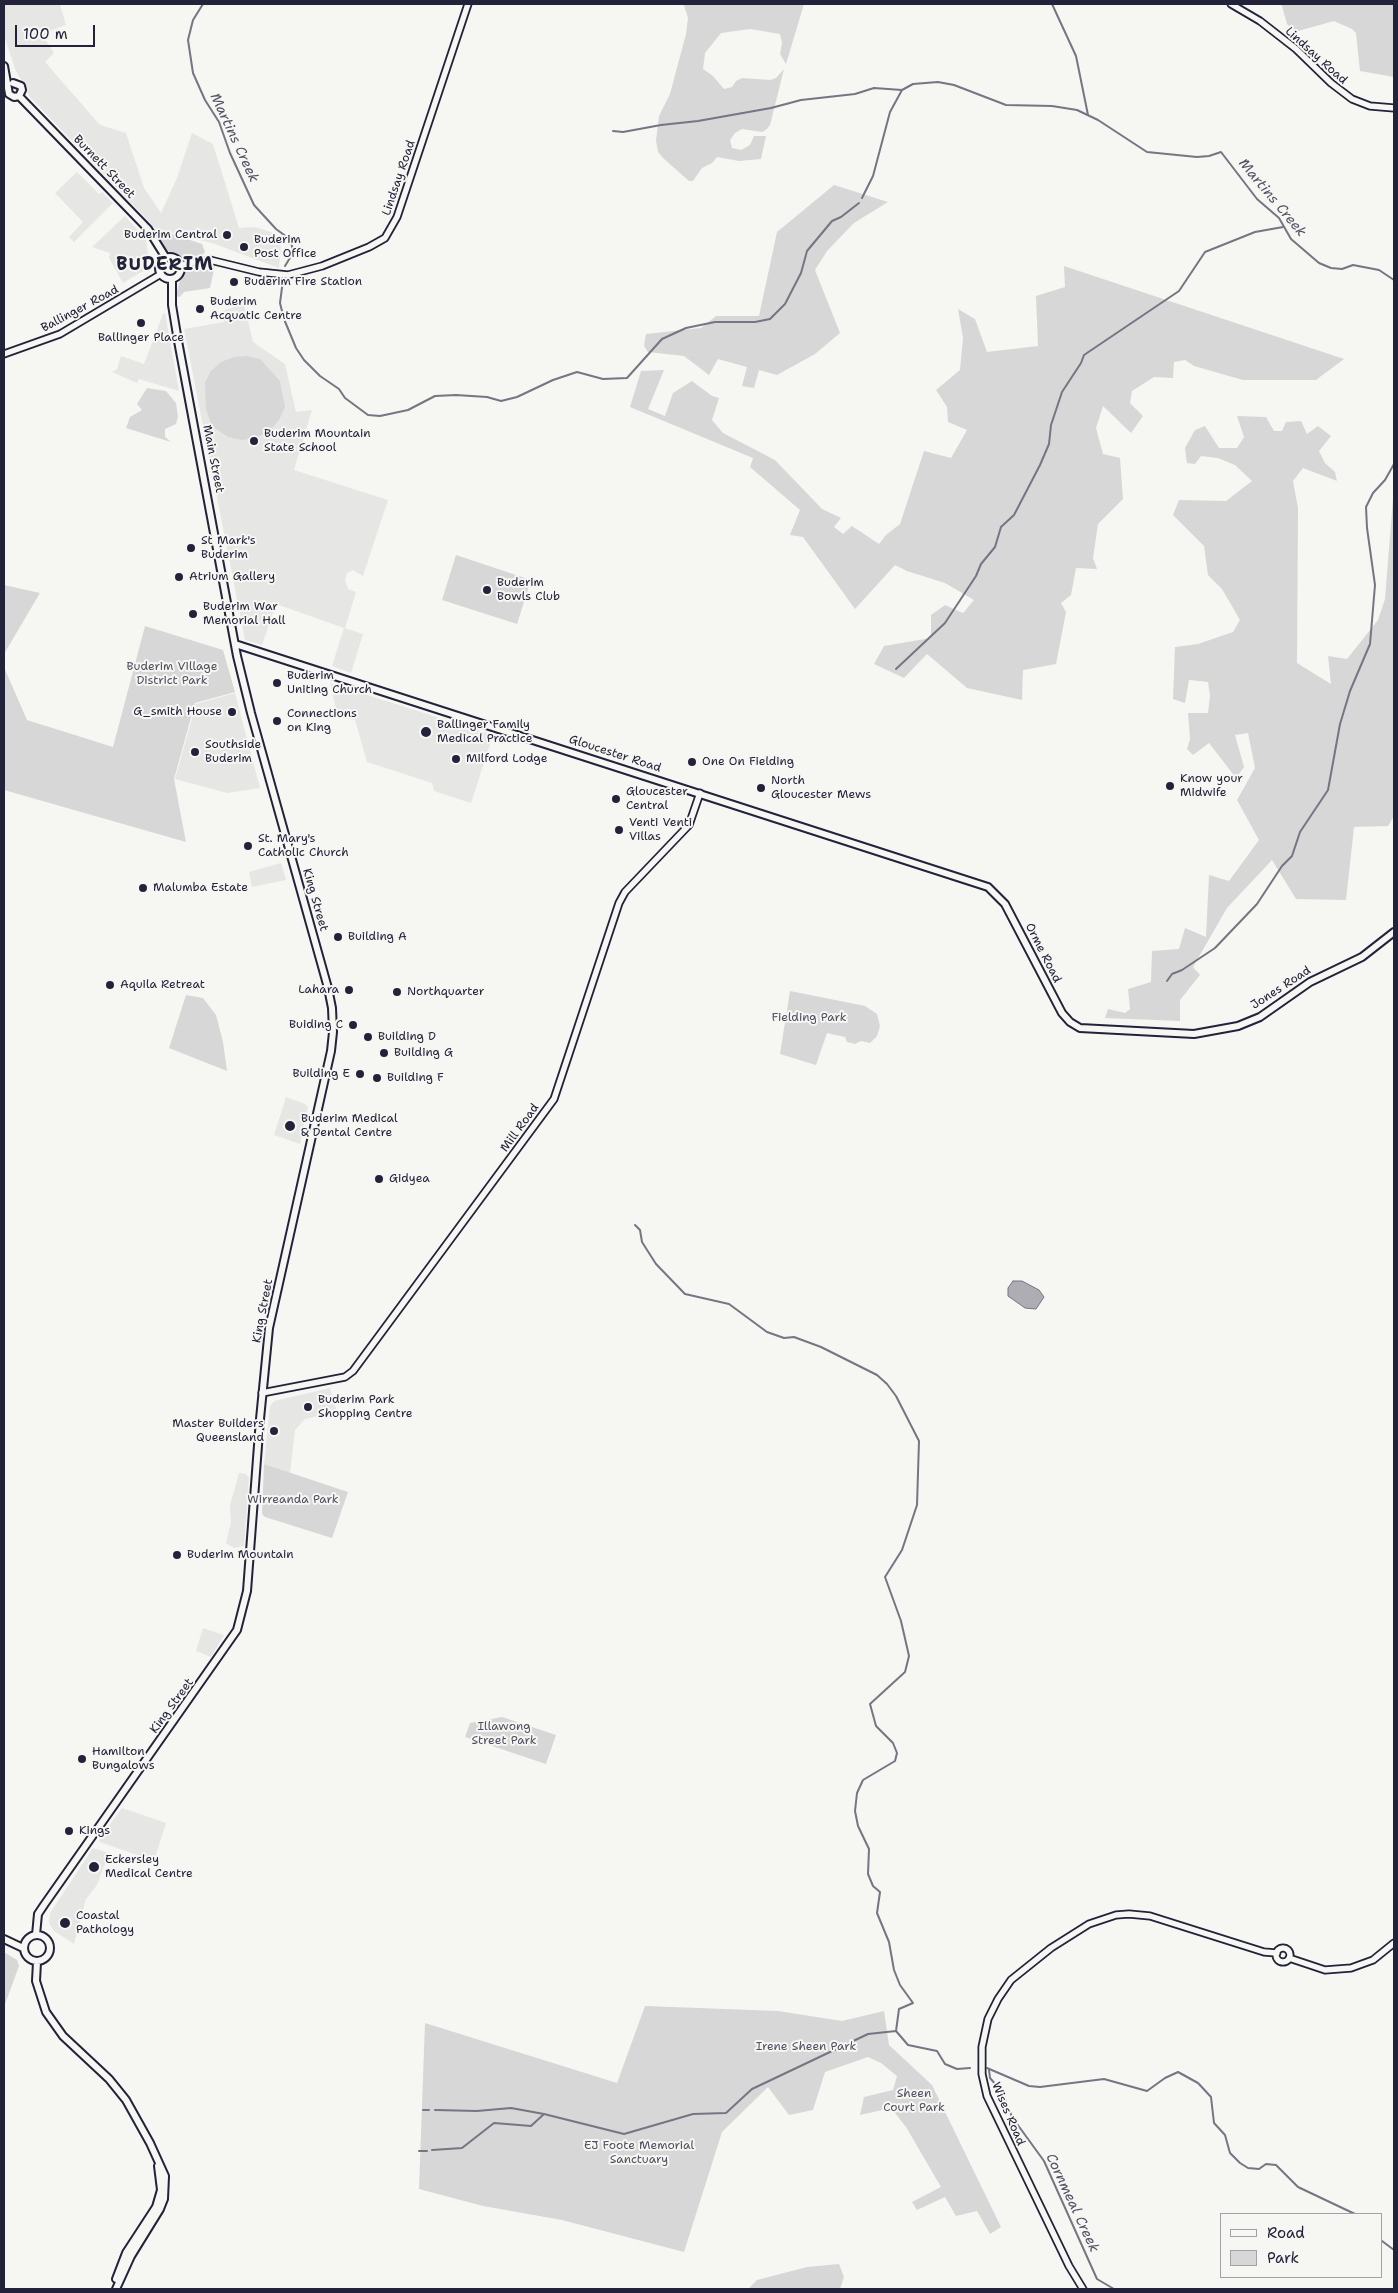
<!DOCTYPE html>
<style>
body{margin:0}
#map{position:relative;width:1398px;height:2293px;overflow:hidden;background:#f6f6f2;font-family:"Shantell Sans",sans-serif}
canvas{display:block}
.frame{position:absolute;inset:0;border:5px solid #22223b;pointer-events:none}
.legend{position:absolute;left:1220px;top:2213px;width:162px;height:65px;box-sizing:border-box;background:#f6f6f2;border:1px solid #a1a1a9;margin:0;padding:6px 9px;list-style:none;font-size:15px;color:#22223b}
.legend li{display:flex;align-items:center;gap:10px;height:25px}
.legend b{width:25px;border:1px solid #a1a1a9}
.scale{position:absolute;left:15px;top:25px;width:80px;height:22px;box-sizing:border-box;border:2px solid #22223b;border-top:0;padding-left:6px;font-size:15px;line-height:18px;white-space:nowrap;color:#22223b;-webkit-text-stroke:4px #f6f6f2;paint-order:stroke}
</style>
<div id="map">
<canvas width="1398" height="2293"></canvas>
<div class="frame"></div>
<ul class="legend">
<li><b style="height:6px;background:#f6f6f2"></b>Road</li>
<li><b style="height:14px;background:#d7d7d7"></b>Park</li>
</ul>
<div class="scale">100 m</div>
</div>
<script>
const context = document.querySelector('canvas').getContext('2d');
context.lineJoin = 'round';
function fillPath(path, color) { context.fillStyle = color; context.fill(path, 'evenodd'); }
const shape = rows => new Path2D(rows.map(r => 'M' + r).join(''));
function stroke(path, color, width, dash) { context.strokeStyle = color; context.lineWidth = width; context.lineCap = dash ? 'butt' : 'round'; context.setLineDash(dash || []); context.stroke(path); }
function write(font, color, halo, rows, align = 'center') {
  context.font = font + ' "Shantell Sans",sans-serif'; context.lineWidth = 4; context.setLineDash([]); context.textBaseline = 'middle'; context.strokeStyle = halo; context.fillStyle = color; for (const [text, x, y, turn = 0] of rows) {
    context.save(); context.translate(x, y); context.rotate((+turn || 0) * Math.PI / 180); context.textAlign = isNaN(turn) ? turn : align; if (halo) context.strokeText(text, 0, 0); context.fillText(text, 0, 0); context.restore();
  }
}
fillPath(shape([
 [4,4,60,4,66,25,49,31,50,37,45,39,54,53,45,62,100,125,126,133,144,188,161,213,177,178,192,133,213,144,239,228,255,227,274,233,281,247,279,268,212,243,156,229,29,96,27,90,15,69,4,35],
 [77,172,99,194,102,192,113,203,74,242,69,237,83,222,55,193],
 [125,216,146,239,149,261,145,270,123,283,109,258,110,253,92,247],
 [244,304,253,342,285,364,296,412,312,410,294,470,388,500,363,576,353,570,347,573,345,580,348,589,356,592,345,628,363,634,351,673,332,666,344,628,276,604,262,645,245,640,184,329,224,322,222,311],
 [165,313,179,391,139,379,137,383,112,372,117,369,121,356,144,364,163,314],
 [330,683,493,735,471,803,434,791,432,783,367,762,355,720,338,717],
 [235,693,260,788,227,793,175,779,196,704],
 [281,863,286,880,252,887,249,872],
 [286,1097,305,1104,308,1107,300,1144,274,1135],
 [330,1388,337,1412,305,1419,295,1430,290,1473,264,1464,270,1406,274,1401],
 [239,1473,246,1474,249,1478,244,1546,234,1548,226,1543,231,1522,230,1505],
 [203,1628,224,1635,211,1657,196,1651],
 [122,1808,166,1823,154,1861,100,1842,99,1839],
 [93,1848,109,1853,97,1885,86,1899,74,1944,54,1931,49,1923,50,1913]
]), '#e6e6e4');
fillPath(shape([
 [680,4,804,4,786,64,780,54,782,43,780,34,750,29,721,33,705,53,703,69,713,76,724,89,732,87,736,81,742,78,770,80,776,78,784,69,770,125,767,129,762,132,742,129,735,133,730,140,732,148,741,150,750,145,754,136,766,136,761,159,739,161,717,157,712,163,702,168,693,181,689,181,663,158,658,152,656,141,659,116,670,94,686,34,688,18,684,5],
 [1279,4,1394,4,1394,77,1360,71,1356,33,1352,29,1334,21,1298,31,1292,29,1287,24,1282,6],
 [834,185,888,202,854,223,827,251,815,270,840,333,815,354,777,375,759,370,754,388,742,386,747,367,718,359,709,375,684,356,648,352,644,346,646,334,701,328,716,316,759,316,777,232],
 [163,231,202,244,205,252,201,257,187,259,167,251,158,238,160,232],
 [202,263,215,265,210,288,184,292,180,297,176,296,179,283,186,270],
 [1064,266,1344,359,1316,380,1243,380,1194,366,1185,360,1174,362,1173,378,1154,377,1132,391,1130,403,1143,416,1131,433,1103,406,1096,428,1103,454,1120,458,1123,499,1098,524,1093,558,1097,569,1076,568,1071,595,1061,603,1066,612,1056,664,1023,670,1022,700,967,688,927,654,904,678,874,664,884,646,931,638,931,615,945,605,963,613,974,600,945,583,907,571,895,565,855,609,803,537,790,535,800,510,750,467,753,458,630,407,641,371,664,370,648,409,665,416,673,393,692,381,712,396,719,398,712,420,723,433,775,460,822,509,841,518,834,527,843,534,852,526,879,544,886,535,900,524,924,451,951,458,967,430,948,422,947,407,936,390,960,370,963,338,958,309,975,319,987,352,1038,346,1036,296,1065,287],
 [247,356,260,359,280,381,285,407,279,420,269,431,256,438,242,440,228,437,212,426,206,409,205,382,211,371,221,362,234,357],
 [147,388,166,391,176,403,178,417,176,424,165,429,165,437,171,442,126,428,130,417,142,410,137,404],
 [1237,416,1266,417,1274,431,1282,431,1286,422,1301,421,1307,434,1318,426,1331,436,1319,451,1325,463,1335,472,1337,481,1303,468,1293,481,1298,508,1297,663,1331,684,1328,656,1347,659,1378,620,1385,599,1394,486,1394,816,1388,826,1354,827,1346,900,1296,899,1272,860,1227,908,1193,967,1200,975,1180,1000,1180,1021,1105,1018,1108,1009,1125,1013,1130,1009,1128,989,1151,982,1152,951,1179,949,1185,928,1206,937,1209,875,1229,881,1259,840,1237,800,1255,768,1248,733,1235,735,1244,767,1236,778,1209,743,1193,755,1187,749,1190,739,1188,713,1208,713,1210,696,1208,682,1189,680,1185,703,1173,699,1175,647,1198,644,1233,632,1240,620,1222,589,1208,575,1204,546,1173,515,1179,500,1226,501,1252,481,1235,465,1218,458,1201,456,1195,464,1187,463,1186,457,1185,448,1195,430,1205,426,1219,448,1237,448,1244,437],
 [456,555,531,580,517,624,442,600],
 [4,585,40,593,4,654],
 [145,626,223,650,235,692,195,703,174,779,186,842,4,790,4,667,27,720,113,747],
 [790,991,865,1006,877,1014,880,1026,877,1036,870,1043,861,1041,855,1044,847,1042,845,1037,827,1033,816,1065,780,1054],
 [186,995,203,998,216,1015,223,1042,227,1071,169,1048],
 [264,1464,348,1492,332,1538,265,1517,262,1514],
 [502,1717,556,1735,546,1764,465,1737,470,1723],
 [4,1952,17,1960,19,1966,4,2007],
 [645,2006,778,2011,842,2021,884,2011,889,2045,932,2085,1001,2227,990,2234,977,2211,956,2216,945,2197,917,2210,912,2202,941,2187,906,2127,891,2108,860,2115,864,2097,893,2090,897,2076,881,2063,868,2057,825,2072,813,2110,789,2115,768,2087,722,2132,684,2252,562,2220,483,2206,419,2189,425,2023,617,2083],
 [839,2264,844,2277,840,2289,748,2289,757,2280,807,2267]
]), '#d7d7d7');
const water = shape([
 [1013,1281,1022,1281,1039,1290,1044,1297,1036,1309,1025,1308,1008,1296,1008,1288,1013,1281]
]);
fillPath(water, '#adadb3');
stroke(water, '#757583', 1);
stroke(shape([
 [203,4,193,20,188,40,193,73,205,100,219,122,230,153,254,205,276,229,291,240,293,253,285,266],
 [1052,4,1076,56,1088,115],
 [613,131,623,132,661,125,698,121,771,108,801,100,855,94,874,88,902,90],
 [862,198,873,176,890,112,902,90,913,84,938,82,954,85,1006,105,1052,106,1077,110,1098,120,1147,152,1197,157,1209,156,1221,152,1257,199,1279,218,1291,239,1319,263,1331,268,1342,269,1353,265,1379,270,1394,280],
 [283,280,280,303,284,319,296,348,304,360,320,376,339,389,345,398,368,415,380,416,408,410,435,396,456,395,487,397,501,401,517,397,553,380,577,372,603,379,627,378,662,339,686,328,715,322,755,322,770,319,785,304,801,273,807,251,832,221,841,217,859,203],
 [896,669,945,623,976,576,981,564,995,547,1001,527,1014,515,1040,465,1049,444,1051,425,1062,392,1081,363,1084,355,1179,291,1205,252,1255,232,1283,227],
 [1167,981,1172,974,1182,970,1215,948,1257,904,1282,866,1292,856,1300,832,1328,790,1340,724,1350,691,1370,644,1375,585,1367,528,1366,507,1373,493,1385,480,1394,464],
 [635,1225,640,1230,642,1242,656,1264,685,1294,729,1304,767,1332,784,1338,794,1337,821,1347,877,1375,887,1384,896,1396,919,1441,917,1505,902,1550,885,1577,901,1621,909,1656,905,1672,870,1704,876,1726,893,1743,897,1753,895,1761,863,1780,857,1793,855,1811,858,1826,869,1849,868,1874,873,1886,880,1892,877,1913,889,1942,894,1970,900,1985,913,2003,899,2009,896,2031,908,2045,937,2051,945,2064,957,2069,970,2068],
 [987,2068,1029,2086,1040,2087,1104,2079,1147,2091,1165,2078,1178,2072,1198,2083,1211,2097,1214,2123,1225,2135,1230,2153,1240,2163,1248,2168,1259,2169,1266,2164,1276,2165,1298,2187,1355,2214],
 [989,2070,990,2078,1003,2093,1012,2117,1044,2161,1097,2279,1114,2289],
 [423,2110,429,2110],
 [435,2110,477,2111,511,2108,544,2114,624,2134,693,2114,726,2113,752,2089,868,2034,896,2031],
 [432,2150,462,2148,494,2123,531,2126,544,2114],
 [419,2151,427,2151],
 [1382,2241,1394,2250]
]), '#757583', 2);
const tertiary = shape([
 [1231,4,1260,21,1296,49,1331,83,1352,99,1370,106,1394,108],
 [180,265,210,260,259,272,288,275,322,266,369,247,385,238,397,217,468,4],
 [4,354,60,334,161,274],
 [262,1393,345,1377,353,1371,554,1099,619,903,625,892,689,825,700,793],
 '1276 1955a7 7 0 1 1 14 0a7 7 0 1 1-14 0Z',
 [1289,1958,1325,1970,1351,1968,1373,1960,1394,1943],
 [1083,2289,1069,2266,987,2096,982,2074,982,2047,988,2019,998,1999,1011,1980,1051,1948,1089,1924,1116,1915,1129,1914,1150,1916,1264,1952,1277,1953]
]);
const secondary = shape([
 [4,66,9,94,14,97,19,96],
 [13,83,21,86,22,90,19,96],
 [19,96,148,229,166,258],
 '159 268a11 11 0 1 1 22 0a11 11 0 1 1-22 0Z',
 [235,644,988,887,1005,904,1062,1013,1070,1022,1080,1028,1194,1034,1238,1026,1260,1017,1310,982,1362,957,1394,932],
 '24 1948a13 13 0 1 1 26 0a13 13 0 1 1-26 0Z',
 [36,1935,38,1914,44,1905,237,1630,247,1591,260,1419,269,1328,331,1051,333,1032,332,1008,328,988,251,713,237,656,178,341,172,305,172,279],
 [4,1939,23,1948],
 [37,1962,36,1981,46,2012,63,2036,109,2079,126,2100,150,2143,165,2176,164,2199,160,2209,131,2256,116,2289],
 [116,2279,126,2253,156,2207,161,2190,158,2166]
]);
stroke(tertiary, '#22223b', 9);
stroke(secondary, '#22223b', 10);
stroke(tertiary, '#f6f6f2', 5.5);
stroke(secondary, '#f6f6f2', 6);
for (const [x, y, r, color] of [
 [227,235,5,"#22223b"],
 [244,247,5,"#22223b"],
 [234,282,5,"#22223b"],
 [200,309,5,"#22223b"],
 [141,323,5,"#22223b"],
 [254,441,5,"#22223b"],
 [191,548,5,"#22223b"],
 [179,577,5,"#22223b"],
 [487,590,5,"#22223b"],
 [193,614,5,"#22223b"],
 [277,683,5,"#22223b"],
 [232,712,5,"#22223b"],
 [277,721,5,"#22223b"],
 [426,732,6,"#22223b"],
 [195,752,5,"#22223b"],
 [456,759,5,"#22223b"],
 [692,762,5,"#22223b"],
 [1170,786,5,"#22223b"],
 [761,788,5,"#22223b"],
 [616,799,5,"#22223b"],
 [619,830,5,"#22223b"],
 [248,846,5,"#22223b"],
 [143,888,5,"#22223b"],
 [338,937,5,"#22223b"],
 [110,985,5,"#22223b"],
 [349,990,5,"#22223b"],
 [397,992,5,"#22223b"],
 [353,1025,5,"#22223b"],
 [368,1037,5,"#22223b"],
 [384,1053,5,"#22223b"],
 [360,1074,5,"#22223b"],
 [377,1078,5,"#22223b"],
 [290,1126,6,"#22223b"],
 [379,1179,5,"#22223b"],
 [308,1407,5,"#22223b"],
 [274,1431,5,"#22223b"],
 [177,1555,5,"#22223b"],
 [82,1759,5,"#22223b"],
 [69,1831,5,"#22223b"],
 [94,1867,6,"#22223b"],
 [65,1923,6,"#22223b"]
]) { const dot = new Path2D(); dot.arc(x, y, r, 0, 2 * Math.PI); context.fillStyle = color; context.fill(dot); stroke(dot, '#f6f6f2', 2); }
write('12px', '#22223b', '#f6f6f2', [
 ["Lindsay Road",1316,56,42],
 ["Burnett Street",104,167,46],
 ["Lindsay Road",399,178,-71],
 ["Ballinger Road",80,309,-28],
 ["Main Street",213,459,79],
 ["Gloucester Road",615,754,18],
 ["King Street",315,900,74],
 ["Orme Road",1043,953,63],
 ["Jones Road",1281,988,-33],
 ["Mill Road",520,1128,-54],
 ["King Street",263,1311,-79],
 ["King Street",172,1706,-54],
 ["Wises Road",1008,2114,67]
]);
write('12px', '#22223b', '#f6f6f2', [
 ["Buderim Central",217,235,"right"],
 ["Buderim",254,240],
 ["Post Office",254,254],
 ["Buderim Fire Station",244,282],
 ["Buderim",210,302],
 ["Acquatic Centre",210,316],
 ["Ballinger Place",141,338,"center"],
 ["Buderim Mountain",264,434],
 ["State School",264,448],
 ["St Mark's",201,541],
 ["Buderim",201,555],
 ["Atrium Gallery",189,577],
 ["Buderim",497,583],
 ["Bowls Club",497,597],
 ["Buderim War",203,607],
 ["Memorial Hall",203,621],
 ["Buderim",287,676],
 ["Uniting Church",287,690],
 ["G_smith House",222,712,"right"],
 ["Connections",287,714],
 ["on King",287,728],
 ["Ballinger Family",437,725],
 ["Medical Practice",437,739],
 ["Southside",205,745],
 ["Buderim",205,759],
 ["Milford Lodge",466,759],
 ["One On Fielding",702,762],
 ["Know your",1180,779],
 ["Midwife",1180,793],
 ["North",771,781],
 ["Gloucester Mews",771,795],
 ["Gloucester",626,792],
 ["Central",626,806],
 ["Venti Venti",629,823],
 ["Villas",629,837],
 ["St. Mary's",258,839],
 ["Catholic Church",258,853],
 ["Malumba Estate",153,888],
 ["Building A",348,937],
 ["Aquila Retreat",120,985],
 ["Lahara",339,990,"right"],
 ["Northquarter",407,992],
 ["Buiding C",343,1025,"right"],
 ["Building D",378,1037],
 ["Building G",394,1053],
 ["Building E",350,1074,"right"],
 ["Building F",387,1078],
 ["Buderim Medical",301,1119],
 ["& Dental Centre",301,1133],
 ["Gidyea",389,1179],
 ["Buderim Park",318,1400],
 ["Shopping Centre",318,1414],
 ["Master Builders",264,1424,"right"],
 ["Queensland",264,1438,"right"],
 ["Buderim Mountain",187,1555],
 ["Hamilton",92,1752],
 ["Bungalows",92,1766],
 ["Kings",79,1831],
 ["Eckersley",105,1860],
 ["Medical Centre",105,1874],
 ["Coastal",76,1916],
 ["Pathology",76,1930]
], 'left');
write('12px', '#4f4f62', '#f6f6f2', [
 ["Buderim Village",172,667],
 ["District Park",172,681],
 ["Fielding Park",809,1018],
 ["Wirreanda Park",293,1500],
 ["Illawong",504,1727],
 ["Street Park",504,1741],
 ["Irene Sheen Park",806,2047],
 ["Sheen",914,2094],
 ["Court Park",914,2108],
 ["EJ Foote Memorial",639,2146],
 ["Sanctuary",639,2160]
]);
write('italic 14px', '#535365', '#f6f6f2', [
 ["Martins Creek",234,138,65],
 ["Martins Creek",1272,198,50],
 ["Cornmeal Creek",1072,2203,65]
]);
context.letterSpacing = '1px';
write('bold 18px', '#22223b', '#f6f6f2', [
 ["BUDERIM",165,265]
]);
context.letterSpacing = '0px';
</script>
